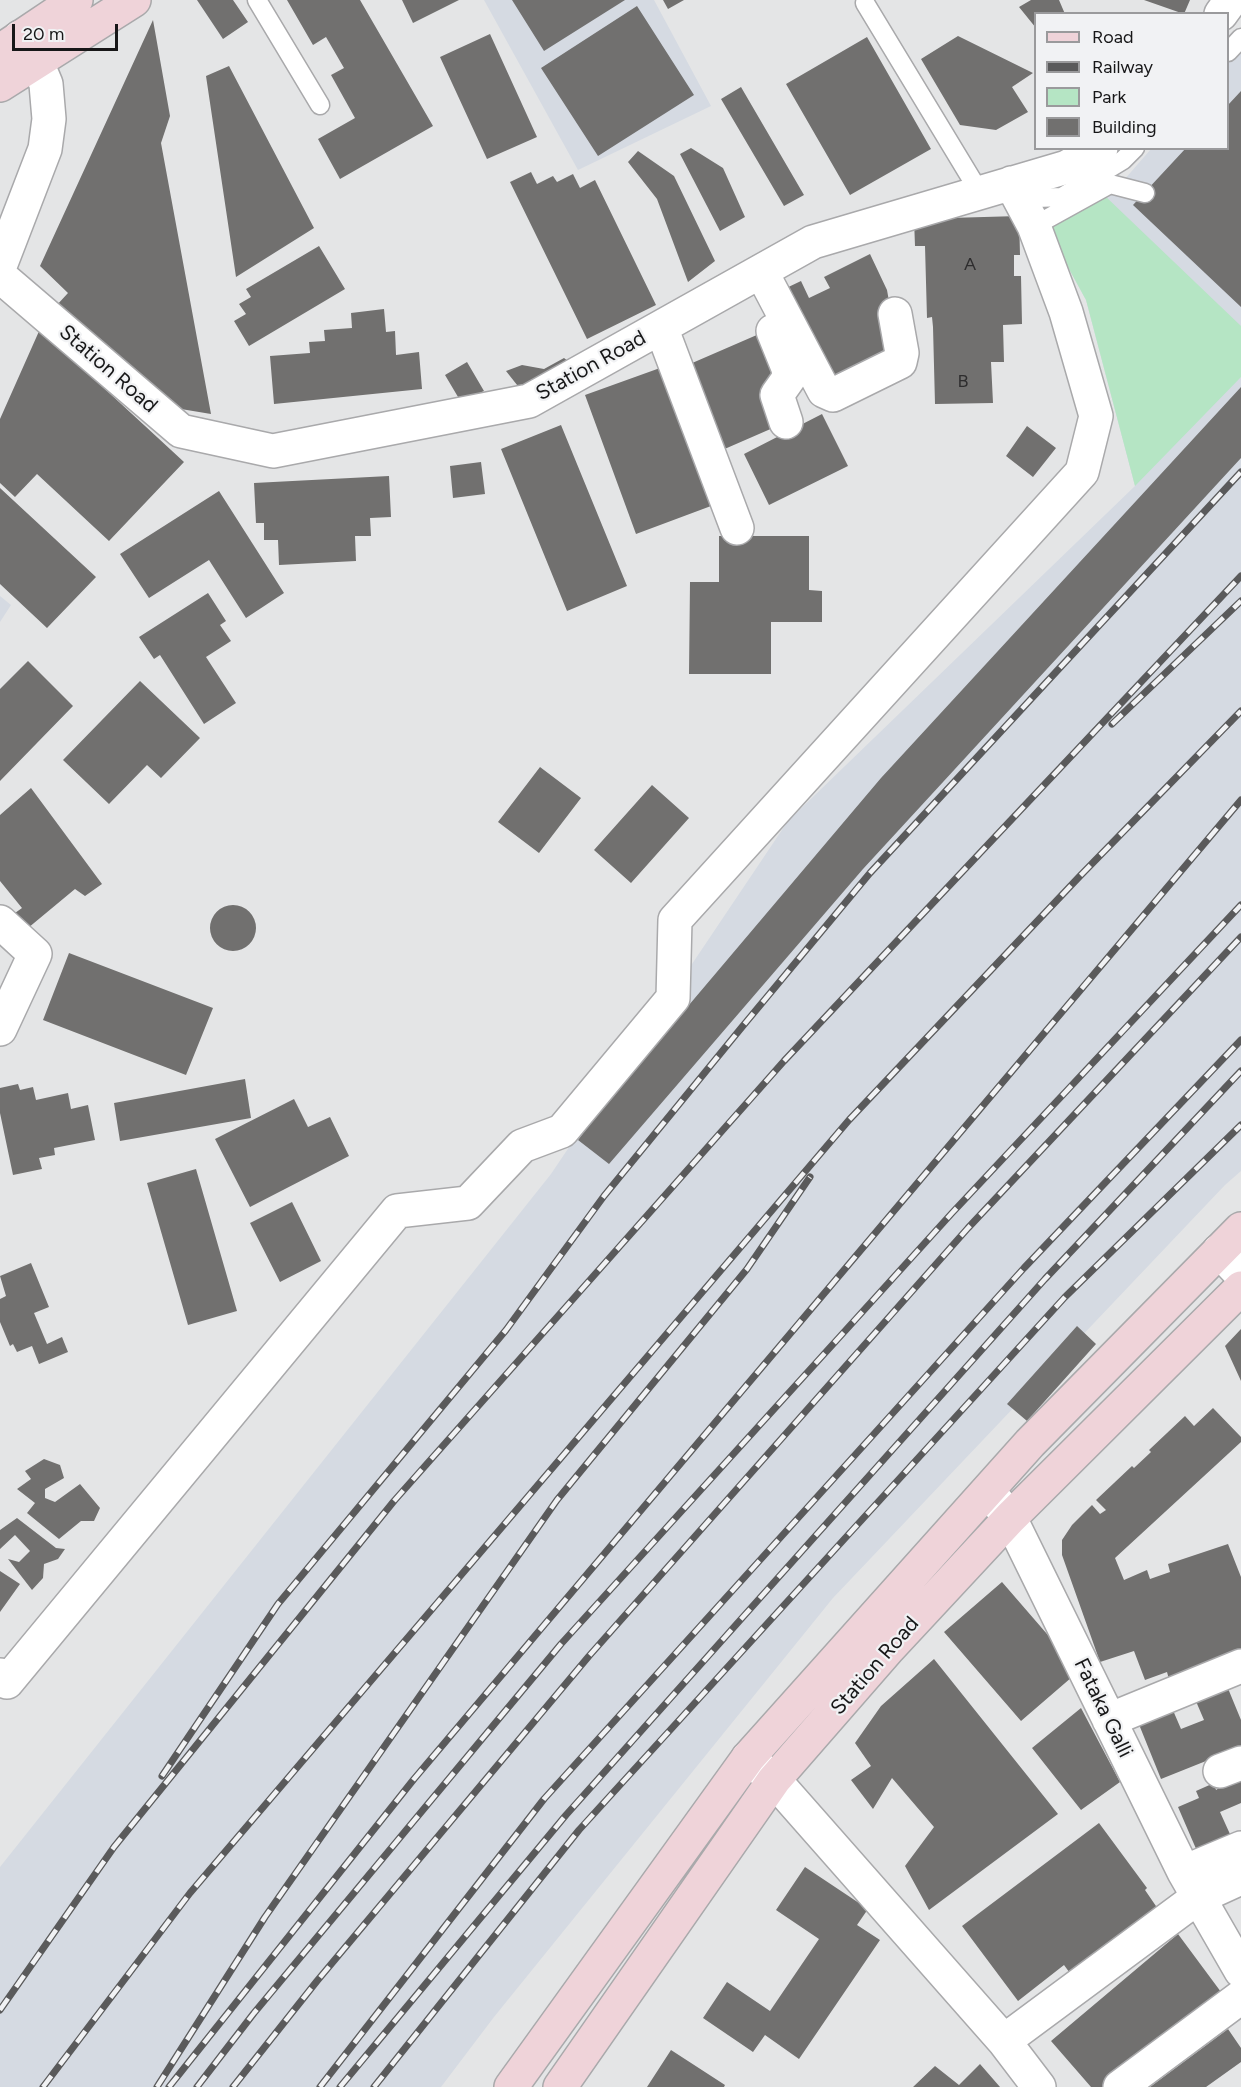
<!DOCTYPE html>
<style>
body{margin:0}
#map{position:relative;width:1241px;height:2087px;overflow:hidden;background:#e4e5e6;font-family:Figtree,sans-serif}
canvas{display:block}
.legend{position:absolute;left:1034px;top:12px;width:195px;height:138px;box-sizing:border-box;background:#f1f2f4;border:2px solid #9a9a9c;margin:0;padding:8px 10px;list-style:none;font-size:18px;color:#171718}
.legend li{display:flex;align-items:center;gap:12px;height:30px}
.legend b{width:30px;border:2px solid #9a9a9c}
.scale{position:absolute;left:12px;top:24px;width:106px;height:27px;box-sizing:border-box;border:3px solid #171718;border-top:0;padding-left:8px;font-size:18px;line-height:21px;white-space:nowrap;color:#171718;-webkit-text-stroke:4px #f1f2f4;paint-order:stroke}
</style>
<div id="map">
<canvas width="1241" height="2087"></canvas>
<ul class="legend">
<li><b style="height:8px;background:#efd3d9"></b>Road</li>
<li><b style="height:8px;background:#5a5a5b"></b>Railway</li>
<li><b style="height:16px;background:#b5e5c4"></b>Park</li>
<li><b style="height:16px;background:#71706f"></b>Building</li>
</ul>
<div class="scale">20 m</div>
</div>
<script>
const context = document.querySelector('canvas').getContext('2d');
context.lineJoin = 'round';
function fillPath(path, color) { context.fillStyle = color; context.fill(path, 'evenodd'); }
const shape = rows => new Path2D(rows.map(r => 'M' + r).join(''));
function stroke(path, color, width, dash) { context.strokeStyle = color; context.lineWidth = width; context.lineCap = dash ? 'butt' : 'round'; context.setLineDash(dash || []); context.stroke(path); }
function write(font, color, halo, rows, align = 'center') {
  context.font = font + ' Figtree,sans-serif'; context.lineWidth = 4.5; context.setLineDash([]); context.textBaseline = 'middle'; context.strokeStyle = halo; context.fillStyle = color; for (const [text, x, y, turn = 0] of rows) {
    context.save(); context.translate(x, y); context.rotate((+turn || 0) * Math.PI / 180); context.textAlign = isNaN(turn) ? turn : align; if (halo) context.strokeText(text, 0, 0); context.fillText(text, 0, 0); context.restore();
  }
}
fillPath(shape([
 [484,0,654,0,711,106,578,170],
 [1241,44,1241,1171,1225,1185,833,1598,494,2017,441,2087,0,2087,0,1867,551,1174,788,821,1135,486,1086,300,1046,227,1117,188,1151,149,1228,148,1228,59],
 [0,596,11,605,0,622]
]), '#d5dae2');
fillPath(shape([
 [1104,195,1241,326,1241,377,1135,486,1086,300,1046,227]
]), '#b5e5c4');
fillPath(shape([
 [197,0,233,0,248,22,223,39],
 [287,0,360,0,433,126,340,179,318,139,355,118,331,75,344,68,326,37,313,45],
 [402,0,459,0,413,23],
 [512,0,625,0,544,51],
 [663,0,684,0,668,9],
 [1031,0,1059,0,1065,14,1036,14,1036,28,1019,7],
 [1144,0,1190,0,1184,14],
 [637,6,694,95,598,156,541,68],
 [153,20,170,116,161,143,211,414,169,407,56,306,68,293,40,266],
 [490,34,537,137,487,159,440,57],
 [958,36,1033,73,1012,87,1028,112,996,130,960,125,921,59],
 [867,37,931,149,850,195,786,84],
 [229,66,314,228,236,277,206,76],
 [741,87,804,195,784,206,721,99],
 [1241,91,1241,307,1133,205,1186,148,1228,148,1228,105],
 [691,148,723,168,745,217,720,231,680,154],
 [638,151,674,176,715,261,688,282,657,199,628,162],
 [531,172,537,184,553,176,557,182,573,174,580,188,595,180,656,305,587,339,510,182],
 [1019,216,1020,255,1014,255,1014,276,1021,276,1022,324,1003,325,1004,362,991,362,993,403,935,404,933,327,932,317,927,318,925,246,915,246,914,219],
 [319,246,345,289,249,346,234,321,246,314,239,304,251,297,246,289],
 [870,254,887,290,899,358,829,389,780,291,801,281,809,298,830,288,824,277],
 [384,309,386,332,395,331,396,355,419,352,422,389,274,404,270,356,310,353,309,342,325,341,324,330,352,328,351,313],
 [40,329,184,462,109,541,37,474,15,497,0,483,0,419],
 [766,331,782,424,720,451,683,367],
 [564,358,573,365,521,390,506,371,522,365,544,369],
 [467,362,484,391,461,402,445,375],
 [660,368,711,506,636,534,585,395],
 [1241,387,1241,458,863,869,609,1164,578,1140,601,1109,881,778],
 [822,414,848,466,769,505,744,454],
 [561,425,627,586,567,611,501,449],
 [1027,426,1056,448,1033,477,1006,456],
 [481,462,485,494,453,498,450,466],
 [389,476,391,517,370,518,371,536,355,536,356,561,279,565,278,540,264,540,264,523,256,523,254,483],
 [0,488,96,577,47,628,0,584],
 [219,491,284,593,246,618,209,560,149,598,120,554],
 [719,536,809,536,809,590,822,591,822,622,771,622,771,674,689,674,690,582,719,582],
 [208,593,226,621,220,625,231,641,206,657,236,703,204,724,160,655,154,659,139,637],
 [28,661,73,706,0,781,0,689],
 [140,681,200,738,161,778,147,765,109,804,63,760],
 [540,767,581,798,539,853,498,822],
 [652,785,689,818,631,883,594,850],
 [31,788,102,884,85,896,75,889,28,928,15,913,22,908,0,881,0,815],
 '210 928a23 23 0 1 1 46 0a23 23 0 1 1-46 0Z',
 [69,953,213,1008,186,1075,43,1020],
 [245,1079,251,1118,120,1141,114,1103],
 [18,1084,20,1090,33,1087,36,1100,68,1093,71,1109,88,1105,95,1140,54,1148,55,1155,39,1158,42,1169,13,1175,0,1113,0,1088],
 [294,1099,308,1127,330,1117,349,1156,250,1207,215,1139],
 [196,1169,237,1311,188,1325,147,1183],
 [292,1202,321,1261,280,1282,250,1223],
 [31,1263,49,1307,34,1313,47,1344,62,1337,68,1352,39,1364,32,1346,17,1352,13,1344,10,1346,0,1322,0,1299,6,1296,0,1276],
 [1077,1326,1096,1344,1027,1421,1007,1404],
 [1241,1329,1241,1381,1225,1346],
 [1213,1408,1241,1437,1241,1442,1115,1558,1124,1580,1147,1570,1150,1579,1170,1572,1168,1564,1228,1544,1241,1577,1241,1654,1170,1683,1167,1672,1145,1680,1134,1651,1100,1662,1062,1555,1062,1540,1072,1525,1092,1505,1100,1514,1106,1510,1096,1500,1132,1466,1134,1468,1151,1452,1149,1450,1185,1416,1194,1426],
 [44,1459,60,1465,64,1478,45,1489,45,1498,55,1502,80,1484,100,1508,94,1521,81,1521,59,1539,27,1513,35,1503,17,1489,31,1479,25,1471],
 [17,1518,56,1548,65,1549,58,1559,44,1564,43,1578,32,1590,8,1559,19,1562,30,1551,15,1535,0,1549,0,1530],
 [0,1571,20,1584,0,1612],
 [1002,1582,1079,1671,1021,1721,944,1632],
 [934,1659,1058,1814,929,1910,905,1866,934,1827,892,1778,873,1809,851,1780,871,1766,855,1743,881,1706],
 [1227,1686,1241,1720,1241,1747,1161,1779,1138,1722,1172,1708,1181,1729,1204,1720,1195,1699],
 [1081,1708,1120,1782,1081,1810,1032,1748],
 [1241,1774,1241,1803,1220,1812,1234,1843,1200,1858,1178,1807,1199,1798,1196,1791,1214,1783,1216,1790],
 [1099,1823,1147,1888,1145,1890,1158,1909,1075,1980,1064,1965,1018,2001,962,1926],
 [805,1867,868,1909,857,1925,880,1940,799,2059,765,2035,753,2052,703,2018,727,1982,770,2011,819,1939,776,1910],
 [1178,1934,1221,1992,1112,2087,1091,2087,1051,2041],
 [1228,2029,1241,2048,1241,2062,1206,2087,1150,2087],
 [671,2050,725,2085,724,2087,647,2087],
 [980,2064,1000,2087,913,2087,935,2066,959,2085]
]), '#71706f');
const service = shape([
 [257,0,320,105],
 [865,3,980,193],
 [1228,52,1241,38],
 [1017,186,1037,198,1062,197,1123,160,1135,148],
 [1034,226,1110,184,1145,193]
]);
const minor = shape([
 [1221,14,1231,0],
 [0,266,45,149,49,119,46,84,36,60,20,37],
 [761,271,824,391,833,395,900,362,902,353,895,314],
 [0,276,181,431,273,451,529,401,813,242,1067,167,1101,148],
 [661,327,737,528],
 [773,331,788,368,789,378,777,395,786,422],
 [0,922,35,954,0,1029],
 [1219,1251,1241,1274],
 [993,1497,1010,1518,1184,1872,1241,1971],
 [0,1675,7,1682,397,1211,468,1203,522,1146,562,1131,673,998,675,920,1082,472,1096,416,1066,312,1034,226,1011,183],
 [1109,1720,1241,1666],
 [748,1758,774,1780,1004,2041,1039,2087],
 [1220,1771,1241,1763],
 [1184,1872,1241,1848],
 [1004,2041,1197,1898,1241,1878],
 [1120,2087,1241,1997]
]);
const secondary = shape([
 [0,51,76,0],
 [0,85,134,0],
 [511,2087,748,1758,1030,1443,1241,1229],
 [560,2087,774,1780,889,1648,1010,1518,1241,1288]
]);
stroke(service, '#a9a9ab', 21);
stroke(minor, '#a9a9ab', 36);
stroke(secondary, '#a9a9ab', 36);
stroke(service, '#fff', 18);
stroke(minor, '#fff', 33);
stroke(secondary, '#efd3d9', 33);
const rail = shape([
 [1112,724,1241,601],
 [162,1776,278,1604,506,1330,604,1196,742,1027,870,873,1241,472],
 [0,2010,114,1847,394,1501,784,1061,1241,576],
 [43,2087,190,1893,849,1120,1079,877,1241,711],
 [157,2087,265,1917,557,1500,747,1269,810,1177],
 [169,2087,414,1779,1241,800],
 [197,2087,254,2013,561,1644,952,1213,1241,905],
 [233,2087,317,1981,589,1656,968,1228,1241,937],
 [320,2087,544,1799,1024,1268,1241,1040],
 [340,2087,566,1815,1045,1279,1241,1071],
 [374,2087,579,1830,1065,1297,1241,1125]
]);
stroke(rail, '#5a5a5b', 7);
stroke(rail, '#f1f2f4', 4.5, [14]);
write('18px', '#2e2d2e', null, [
 ["A",970,265],
 ["B",963,382]
]);
write('21px', '#171718', '#f1f2f4', [
 ["Station Road",591,366,-29],
 ["Station Road",108,369,41],
 ["Station Road",875,1666,-49],
 ["Fataka Galli",1103,1708,64]
]);
</script>
